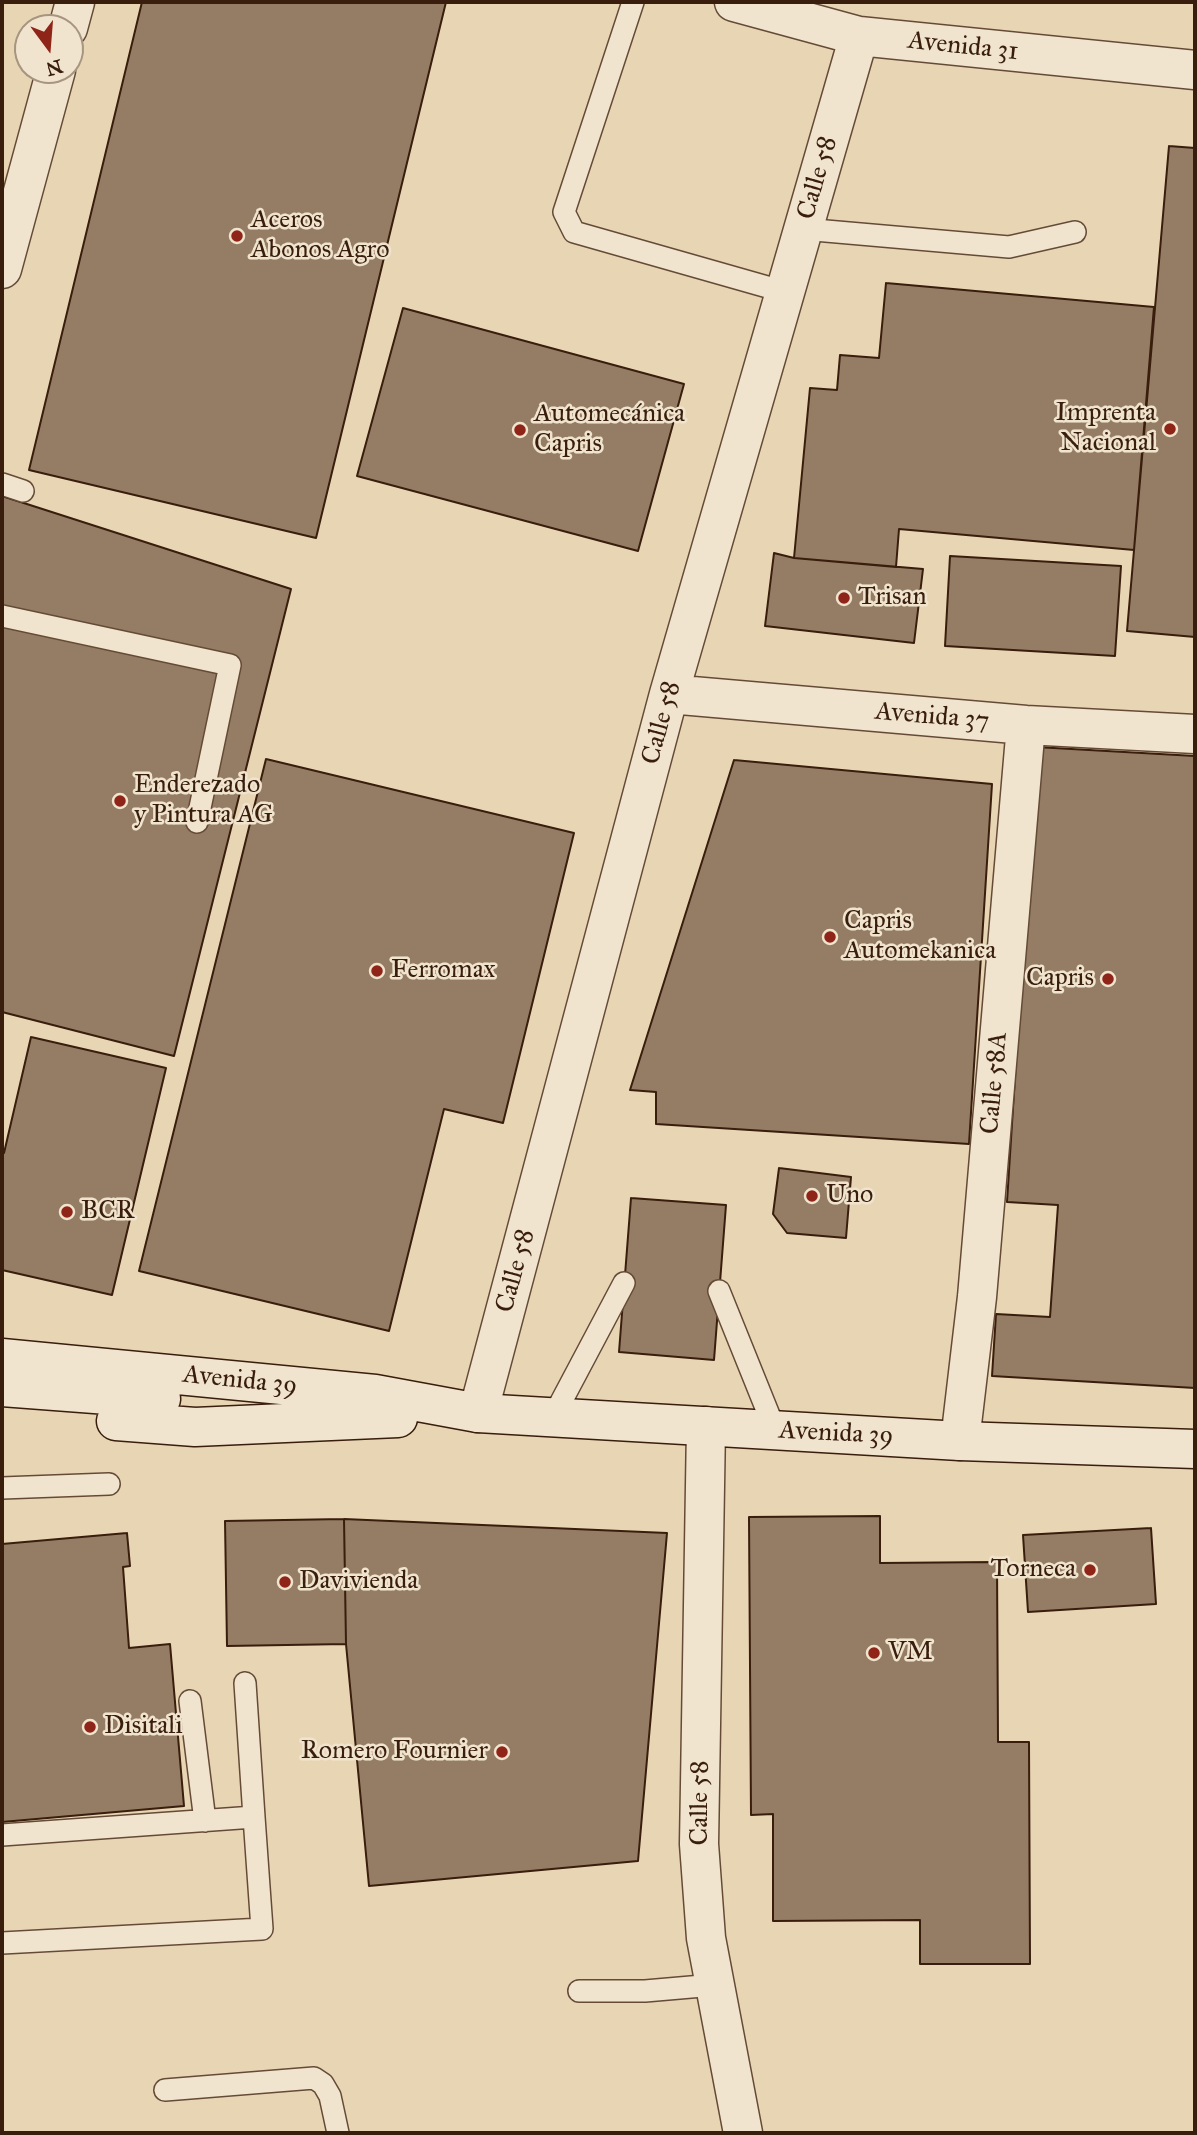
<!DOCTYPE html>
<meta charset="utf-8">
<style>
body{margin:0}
#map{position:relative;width:1197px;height:2135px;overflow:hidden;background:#e8d5b4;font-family:"IM FELL Great Primer",serif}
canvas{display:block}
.frame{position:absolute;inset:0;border:4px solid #391d0d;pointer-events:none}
.north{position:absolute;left:14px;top:14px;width:70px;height:70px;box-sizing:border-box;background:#f0e4ce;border:2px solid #a79481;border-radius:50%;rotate:164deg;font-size:19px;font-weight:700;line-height:28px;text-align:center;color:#391d0d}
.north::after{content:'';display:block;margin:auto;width:24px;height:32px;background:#8f2418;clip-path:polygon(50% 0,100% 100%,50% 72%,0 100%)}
</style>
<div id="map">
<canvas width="1197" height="2135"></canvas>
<div class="frame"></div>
<div class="north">N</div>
</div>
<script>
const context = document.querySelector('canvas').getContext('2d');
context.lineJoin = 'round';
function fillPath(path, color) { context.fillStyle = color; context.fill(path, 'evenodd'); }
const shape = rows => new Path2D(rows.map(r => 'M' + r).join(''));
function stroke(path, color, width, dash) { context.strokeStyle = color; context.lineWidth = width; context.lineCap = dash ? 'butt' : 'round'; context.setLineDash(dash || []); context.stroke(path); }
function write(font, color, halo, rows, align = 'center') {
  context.font = font + ' "IM FELL Great Primer",serif'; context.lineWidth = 5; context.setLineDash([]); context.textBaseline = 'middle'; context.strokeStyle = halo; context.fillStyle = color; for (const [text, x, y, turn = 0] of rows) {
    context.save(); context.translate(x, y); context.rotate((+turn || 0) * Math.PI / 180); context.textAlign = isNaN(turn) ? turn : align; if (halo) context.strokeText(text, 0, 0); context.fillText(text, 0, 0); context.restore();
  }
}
const building = shape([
 [142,2,446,2,316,538,29,470,142,2],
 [1169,146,1195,148,1195,637,1127,631,1169,146],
 [886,283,1154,307,1134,550,899,529,896,567,794,558,810,388,837,390,840,355,879,358,886,283],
 [403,308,684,384,638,551,357,476,403,308],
 [2,496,291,589,174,1056,2,1012,2,496],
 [774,553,794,558,923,569,914,643,765,626,774,553],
 [950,556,1121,566,1115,656,945,646,950,556],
 [1036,747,1195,756,1195,1388,992,1376,996,1314,1050,1317,1058,1205,1007,1202,1036,747],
 [266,759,574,833,503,1123,444,1109,389,1331,139,1271,266,759],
 [734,760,992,784,969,1144,656,1124,656,1092,630,1090,734,760],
 [31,1037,166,1068,112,1295,2,1270,2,1153,4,1153,31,1037],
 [779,1168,851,1177,846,1238,787,1233,773,1214,779,1168],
 [631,1198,726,1205,714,1360,619,1352,631,1198],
 [880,1516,880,1563,997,1562,998,1742,1029,1742,1030,1964,920,1964,920,1920,773,1921,773,1814,751,1815,749,1517,880,1516],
 [344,1519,346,1644,227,1646,225,1521,344,1519],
 [344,1519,667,1533,638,1861,369,1886,346,1644,344,1519],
 [1151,1528,1156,1604,1028,1612,1023,1535,1151,1528],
 [127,1533,130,1566,123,1567,129,1648,170,1644,184,1806,2,1822,2,1544,127,1533]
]);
fillPath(building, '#947d64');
stroke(building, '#391d0d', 2);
const lane = shape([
 [633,2,564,212,574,232,785,292],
 [803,229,1009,247,1075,232],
 [2,484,23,491],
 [2,616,230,665,197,822],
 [719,1291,775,1430],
 [552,1419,624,1283],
 [2,1488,109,1484],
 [245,1683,254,1817],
 [190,1701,205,1821],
 [2,1835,254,1817,262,1929,2,1943],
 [579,1991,645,1991,714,1985],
 [165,2090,314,2078,323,2084,330,2096,338,2133]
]);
const street = shape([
 [734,2,859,36,1195,70],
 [68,28,75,2],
 [2,269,56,70],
 [669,694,1026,725,1195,734],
 [478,1413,669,694,859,36],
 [706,1426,699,1844,706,1938,743,2133],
 [960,1441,977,1297,1026,725]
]);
const secondary = shape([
 [2,1358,375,1394,478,1413,960,1441,1195,1449],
 [2,1387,161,1399],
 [116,1421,195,1427,398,1418]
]);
stroke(lane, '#654b37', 24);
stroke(street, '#654b37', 41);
stroke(secondary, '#391d0d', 41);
stroke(lane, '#f0e4ce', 21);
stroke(street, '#f0e4ce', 38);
stroke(secondary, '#f0e4ce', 38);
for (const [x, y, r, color] of [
 [237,236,7,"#8f2418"],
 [1170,429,7,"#8f2418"],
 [520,430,7,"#8f2418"],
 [844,598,7,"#8f2418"],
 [120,801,7,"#8f2418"],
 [830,937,7,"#8f2418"],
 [377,971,7,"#8f2418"],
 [1108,979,7,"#8f2418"],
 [812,1196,7,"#8f2418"],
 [67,1212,7,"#8f2418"],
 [1090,1570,7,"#8f2418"],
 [285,1582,7,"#8f2418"],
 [874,1653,7,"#8f2418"],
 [90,1727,7,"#8f2418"],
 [502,1752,7,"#8f2418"]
]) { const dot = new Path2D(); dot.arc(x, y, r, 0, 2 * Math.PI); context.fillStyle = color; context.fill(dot); stroke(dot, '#f0e4ce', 2.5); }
write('26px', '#391d0d', '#f0e4ce', [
 ["Avenida 31",963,47,6],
 ["Calle 58",818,178,-74],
 ["Avenida 37",932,717,5],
 ["Calle 58",662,723,-75],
 ["Calle 58A",995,1083,-85],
 ["Calle 58",516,1271,-75],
 ["Avenida 39",240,1381,6],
 ["Avenida 39",836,1434,3],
 ["Calle 58",701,1803,-90]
]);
write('26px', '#391d0d', '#f0e4ce', [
 ["Aceros",251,221],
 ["Abonos Agro",251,251],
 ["Imprenta",1156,414,"right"],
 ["Nacional",1156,444,"right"],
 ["Automecánica",534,415],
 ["Capris",534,445],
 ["Trisan",858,598],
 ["Enderezado",134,786],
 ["y Pintura AG",134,816],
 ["Capris",844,922],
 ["Automekanica",844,952],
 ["Ferromax",391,971],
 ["Capris",1094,979,"right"],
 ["Uno",826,1196],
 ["BCR",81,1212],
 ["Torneca",1076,1570,"right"],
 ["Davivienda",299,1582],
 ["VM",888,1653],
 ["Disitali",104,1727],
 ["Romero Fournier",488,1752,"right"]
], 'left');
</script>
